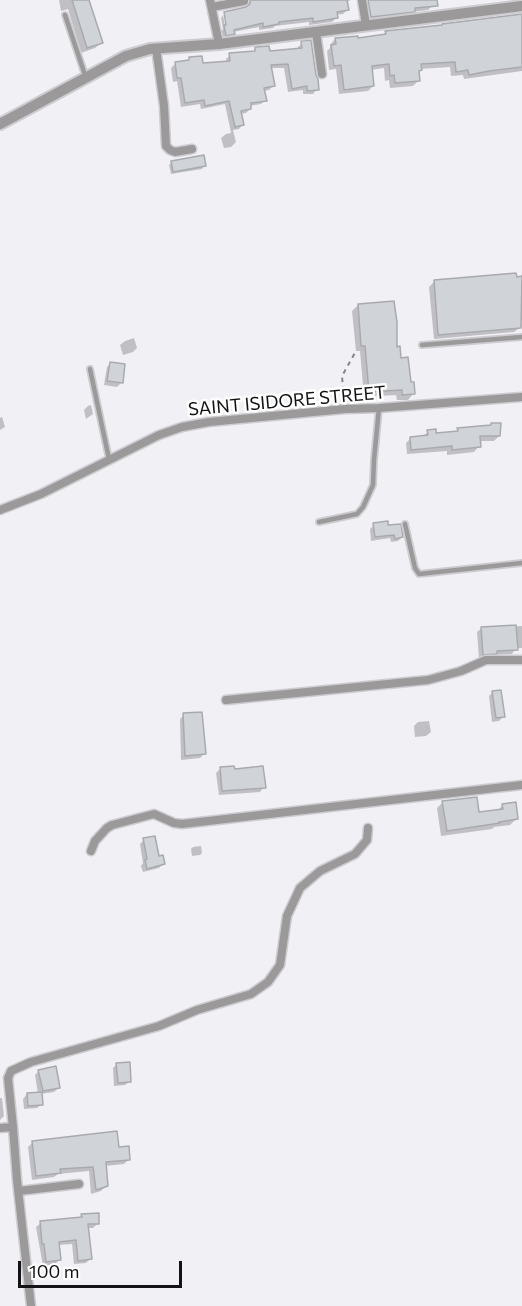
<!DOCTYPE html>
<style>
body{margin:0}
#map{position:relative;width:522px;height:1306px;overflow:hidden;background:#f1f0f5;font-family:Commissioner,sans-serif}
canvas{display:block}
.scale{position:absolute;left:18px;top:1261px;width:164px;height:27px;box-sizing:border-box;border:3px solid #131214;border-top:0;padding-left:8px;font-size:18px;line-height:21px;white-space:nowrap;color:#131214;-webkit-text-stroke:4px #fff;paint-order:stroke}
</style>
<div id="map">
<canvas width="522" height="1306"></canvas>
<div class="scale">100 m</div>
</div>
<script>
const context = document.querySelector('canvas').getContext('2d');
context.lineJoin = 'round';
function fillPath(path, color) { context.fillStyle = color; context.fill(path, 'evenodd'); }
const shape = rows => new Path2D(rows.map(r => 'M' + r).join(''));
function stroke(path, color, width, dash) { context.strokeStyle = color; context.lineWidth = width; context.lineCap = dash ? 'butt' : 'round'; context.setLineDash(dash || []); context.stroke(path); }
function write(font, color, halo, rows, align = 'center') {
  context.font = font + ' Commissioner,sans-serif'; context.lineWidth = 5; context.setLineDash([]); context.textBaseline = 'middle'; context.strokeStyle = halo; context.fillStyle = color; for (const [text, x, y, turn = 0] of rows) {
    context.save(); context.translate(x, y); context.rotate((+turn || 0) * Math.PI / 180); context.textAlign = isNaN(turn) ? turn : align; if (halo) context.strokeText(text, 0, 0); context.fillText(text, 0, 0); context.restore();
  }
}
fillPath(shape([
 [59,0,87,0,101,43,95,48,81,53,68,9,61,11],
 [243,0,351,0,346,2,347,10,343,14,336,15,336,18,332,22,309,25,309,22,275,26,273,28,259,30,259,27,233,32,234,34,230,38,222,39,221,31,223,29,221,18,223,15,226,32,226,14,224,14,246,8,247,5],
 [368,0,431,0,432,6,428,10,413,12,409,15,367,21,364,3],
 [522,15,522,71,464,79,463,75,451,76,450,67,420,69,417,72,419,80,413,86,390,88,389,80,385,81,384,68,371,70,373,86,368,91,339,94,336,69,329,70,327,51,330,48,330,45,335,39,357,39,382,36,386,32],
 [302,43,317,89,313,94,303,94,303,90,288,92,284,68,270,68,273,86,269,90,263,91,265,100,261,104,249,106,250,109,246,113,240,114,243,124,239,129,233,130,236,142,231,147,224,148,221,138,226,134,231,133,225,104,201,109,200,104,181,107,177,81,173,82,171,68,175,64,186,62,190,58,201,65,226,63,226,59,230,55,252,53,256,49,269,52,298,50,298,47],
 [172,162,204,166,202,169,171,174,169,165],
 [515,278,522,278,522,326,514,332,434,339,429,287,434,282],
 [358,305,396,348,413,394,408,400,397,400,396,395,364,397,360,351,356,351,352,311],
 [134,338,137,348,133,352,123,355,120,345,125,341],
 [111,363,121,383,117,387,104,385,107,367],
 [91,405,93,414,86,419,84,410,88,406],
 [2,417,5,427,0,430,0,418],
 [458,430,499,436,494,441,479,441,479,446,474,452,447,455,447,451,407,454,406,443,411,438,422,437,428,432,435,435,455,433],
 [374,525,402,537,398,541,391,542,390,538,371,541,370,529],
 [522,626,522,648,516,648,512,654,493,655,491,657,479,658,477,632,482,628],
 [493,692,503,717,499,721,492,722,489,696],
 [184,715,204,754,200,758,181,760,180,719],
 [429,721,431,732,426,736,415,737,414,726,418,722],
 [220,769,233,770,264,787,260,792,219,795,216,773],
 [443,802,478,814,497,811,503,805,516,819,510,825,494,827,492,829,441,836,437,808],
 [144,840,164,863,159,868,143,872,141,866,143,863,140,844],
 [201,846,202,853,200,855,192,856,191,849,193,847],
 [117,1064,130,1081,125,1085,114,1086,113,1068],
 [39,1071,59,1087,54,1092,41,1094,42,1104,37,1108,24,1109,23,1099,27,1094,38,1094,35,1075],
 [0,1098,2,1098,4,1116,0,1120],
 [33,1142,117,1148,129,1159,124,1164,105,1166,106,1186,101,1191,91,1194,89,1171,58,1174,54,1177,32,1180,28,1147],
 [82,1215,98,1223,93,1228,87,1228,90,1259,86,1263,74,1264,72,1244,58,1245,59,1260,55,1264,43,1266,36,1227,41,1223,79,1219]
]), '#0003');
const building = shape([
 [72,0,89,0,103,43,87,48,72,0],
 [250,0,347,0,349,10,337,12,338,18,313,22,313,18,279,22,279,24,263,27,263,23,234,30,235,34,226,36,224,25,226,25,224,12,246,7,250,4,250,0],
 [368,0,437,0,438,6,415,8,415,12,371,17,368,0],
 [522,14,522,67,489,71,469,75,468,70,456,72,455,62,421,64,422,70,419,71,420,81,395,83,394,75,390,76,389,64,372,66,374,86,344,90,341,65,334,66,331,45,336,44,335,38,358,36,358,38,386,34,385,31,442,25,442,24,522,14],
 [311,40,316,75,318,79,319,90,307,91,307,86,292,89,288,64,271,65,275,86,264,88,267,101,251,103,251,109,241,111,244,125,235,127,229,101,205,106,204,100,185,103,181,78,177,78,175,62,189,60,189,57,202,56,203,63,230,61,229,53,255,51,255,47,269,46,270,51,302,48,301,41,311,40],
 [204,155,206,166,173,172,171,161,204,155],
 [516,273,517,277,522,276,521,328,438,335,434,280,516,273],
 [394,301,397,322,397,347,400,346,401,358,408,357,411,382,414,382,415,394,402,395,402,390,369,392,365,346,361,346,358,304,394,301],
 [110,362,125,364,123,383,107,381,110,362],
 [491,423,501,423,500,436,480,436,481,447,452,450,452,446,411,450,410,437,428,435,427,430,436,429,436,433,458,431,457,428,491,425,491,423],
 [388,521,388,525,401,524,403,537,395,539,394,535,375,537,373,523,388,521],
 [516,625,518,650,497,651,497,654,483,655,481,627,516,625],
 [501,690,505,717,496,718,492,691,501,690],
 [202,712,206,754,185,756,183,713,202,712],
 [234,766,235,769,263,766,266,788,222,791,220,767,234,766],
 [477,797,479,812,503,809,502,804,516,802,518,819,499,822,500,823,447,831,442,801,477,797],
 [155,836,159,856,163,855,165,864,147,869,145,860,147,859,143,838,155,836],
 [130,1062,131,1082,118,1083,116,1063,130,1062],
 [56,1066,60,1088,43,1091,38,1070,56,1066],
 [42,1092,43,1105,28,1106,27,1093,42,1092],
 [117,1131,119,1147,129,1146,130,1160,106,1162,108,1186,96,1190,93,1167,60,1169,61,1173,36,1176,32,1141,117,1131],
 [99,1213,99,1224,88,1224,92,1259,78,1261,76,1240,59,1242,61,1260,46,1262,44,1244,42,1244,40,1221,82,1217,81,1214,99,1213]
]);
fillPath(building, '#d0d3d8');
stroke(building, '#a8aaaf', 1.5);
const service = shape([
 [65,15,86,78],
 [422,345,522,337],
 [90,369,109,459],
 [319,522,357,514,363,507,373,485,374,460,379,408],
 [405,524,415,568,419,574,522,563]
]);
const minor = shape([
 [210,0,219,44],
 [362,0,366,25],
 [212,7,244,1],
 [316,32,322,74],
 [156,48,164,106,166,146,170,150,175,152,192,149],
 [0,510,41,494,159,435,182,427,209,422,345,409,379,408,522,397],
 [226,700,428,680,461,671,486,660,522,660],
 [91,851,95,841,107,828,112,825,154,814,174,823,182,824,522,785],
 [13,1127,8,1078,11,1071,31,1062,159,1026,197,1010,251,994,268,982,280,965,287,916,300,888,320,871,355,854,367,840,368,828],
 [0,1128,13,1127,17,1180,31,1306],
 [19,1191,79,1184]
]);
const tertiary = shape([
 [0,124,126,56,150,49,219,44,522,6]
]);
stroke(service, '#cdccd1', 8);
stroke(minor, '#cdccd1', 11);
stroke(tertiary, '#cdccd1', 14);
stroke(shape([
 [344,400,342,376,356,351]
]), '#868589', 2, [4.5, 4.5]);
stroke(service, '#9b999a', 4.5);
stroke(minor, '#9b999a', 8);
stroke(tertiary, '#9b999a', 10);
write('18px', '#131214', '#fff', [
 ["SAINT ISIDORE STREET",287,401,-5]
]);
</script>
